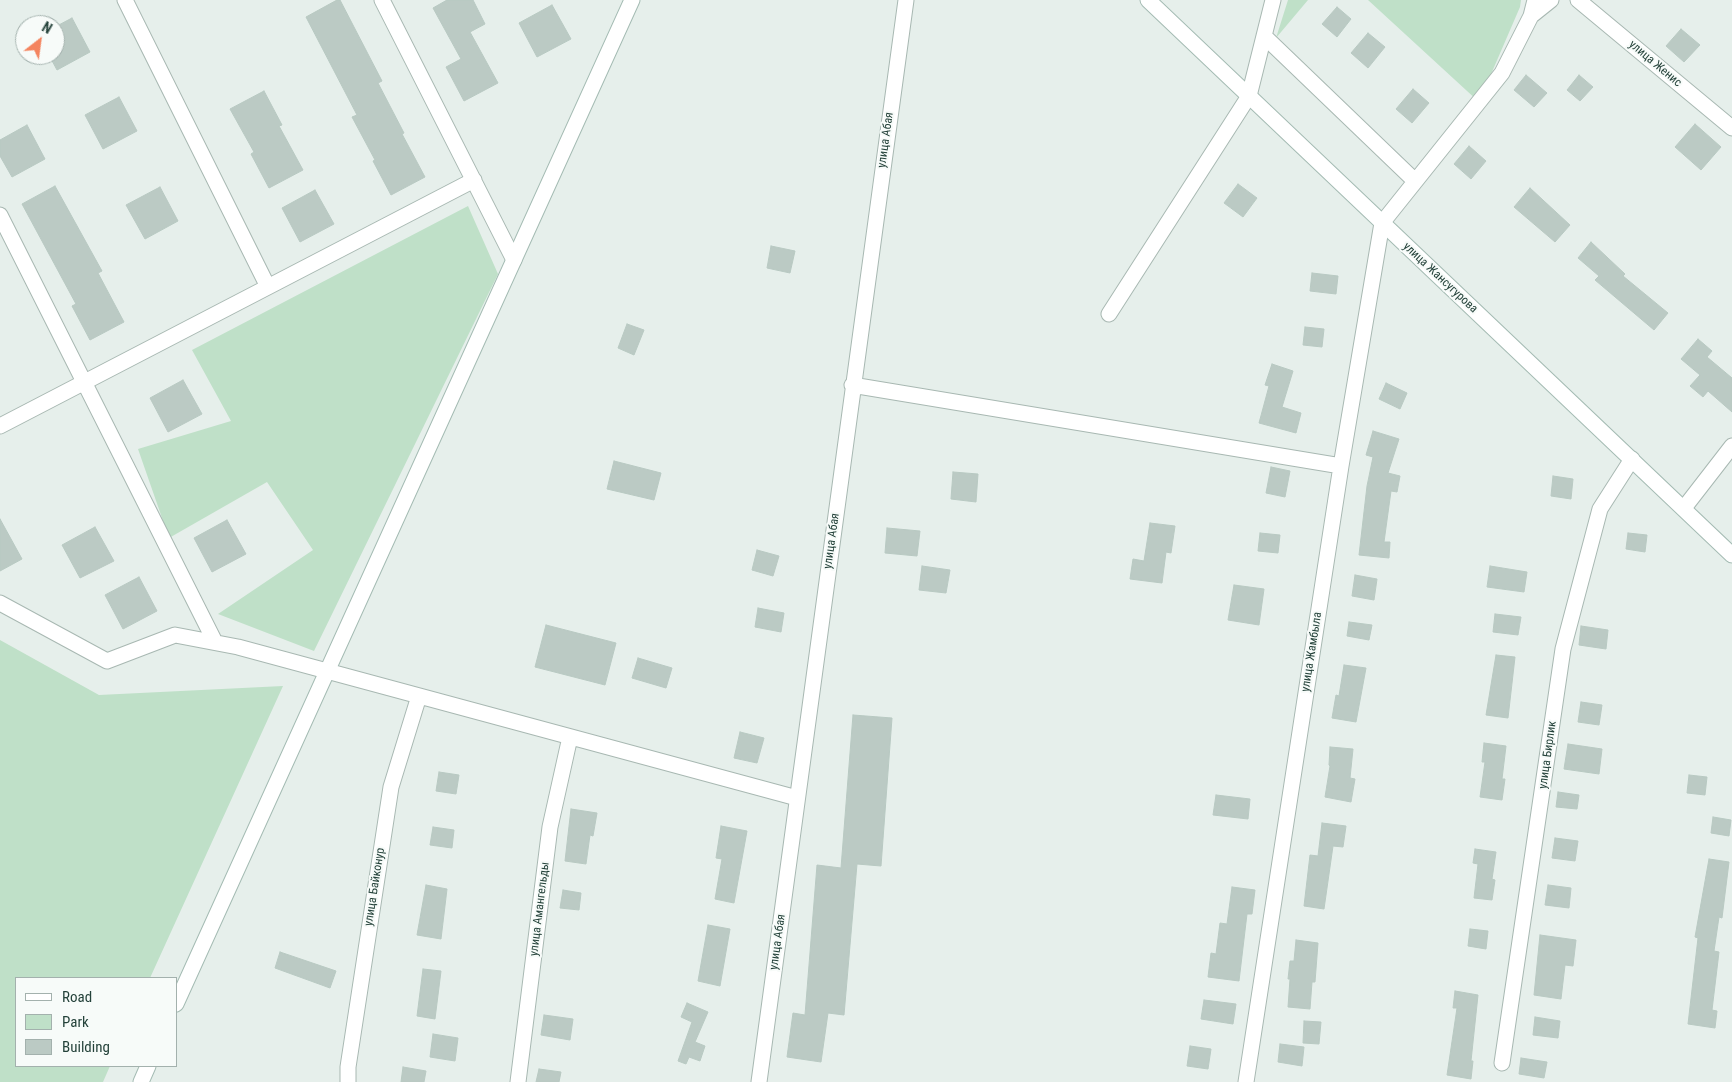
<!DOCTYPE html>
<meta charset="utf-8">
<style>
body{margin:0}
#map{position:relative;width:1732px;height:1082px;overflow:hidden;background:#e6efeb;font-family:"Roboto Condensed",sans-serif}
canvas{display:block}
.legend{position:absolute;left:15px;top:977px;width:162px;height:90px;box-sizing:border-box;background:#f7fbf9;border:1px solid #a3b1ad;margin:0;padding:6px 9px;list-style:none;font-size:15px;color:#24423a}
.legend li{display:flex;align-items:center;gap:10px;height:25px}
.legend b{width:25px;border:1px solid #a3b1ad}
.north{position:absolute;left:15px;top:15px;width:50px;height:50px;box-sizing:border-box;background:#f7fbf9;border:1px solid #a3b1ad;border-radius:50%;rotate:30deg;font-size:14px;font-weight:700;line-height:20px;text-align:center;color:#24423a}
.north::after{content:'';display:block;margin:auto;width:18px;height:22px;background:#f4845f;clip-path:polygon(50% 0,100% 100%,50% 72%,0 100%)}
</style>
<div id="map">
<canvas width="1732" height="1082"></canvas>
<ul class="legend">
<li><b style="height:6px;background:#fff"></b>Road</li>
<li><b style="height:14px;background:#bfe0c8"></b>Park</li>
<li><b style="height:14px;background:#bbcac4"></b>Building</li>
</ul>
<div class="north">N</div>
</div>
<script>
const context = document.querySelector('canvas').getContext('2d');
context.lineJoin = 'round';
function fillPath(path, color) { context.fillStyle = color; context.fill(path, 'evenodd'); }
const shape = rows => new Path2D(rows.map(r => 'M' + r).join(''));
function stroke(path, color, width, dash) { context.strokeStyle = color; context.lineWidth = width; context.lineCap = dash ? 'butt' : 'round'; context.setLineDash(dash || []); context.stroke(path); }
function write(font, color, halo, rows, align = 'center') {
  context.font = font + ' "Roboto Condensed",sans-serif'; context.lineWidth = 4; context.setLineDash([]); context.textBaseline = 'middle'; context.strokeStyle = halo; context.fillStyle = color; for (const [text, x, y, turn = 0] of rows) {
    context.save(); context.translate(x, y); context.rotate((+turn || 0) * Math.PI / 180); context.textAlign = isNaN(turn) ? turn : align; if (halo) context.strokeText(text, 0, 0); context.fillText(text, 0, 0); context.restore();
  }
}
fillPath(shape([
 [1288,0,1308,0,1276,38],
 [1368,0,1521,0,1520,7,1479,102],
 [468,206,498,274,314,651,218,614,313,550,267,482,169,538,138,449,231,421,192,350],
 [0,640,99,695,283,686,150,978,16,978,16,1066,110,1066,103,1082,0,1082]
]), '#bfe0c8');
const building = shape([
 [337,0,340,0,382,81,378,83,404,133,402,134,425,177,391,195,373,161,375,160,352,117,357,115,306,17,337,0],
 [447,0,473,0,485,24,470,32,498,83,464,101,446,67,461,59,433,8,447,0],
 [552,5,571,39,537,57,519,23,552,5],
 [1337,7,1351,19,1337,37,1322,24,1337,7],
 [72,18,90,52,57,70,49,55,55,55,55,27,72,18],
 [1681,29,1700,45,1684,62,1666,46,1681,29],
 [1368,33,1385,47,1368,68,1351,53,1368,33],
 [1526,75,1547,93,1534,107,1514,90,1526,75],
 [1579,75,1593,87,1580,101,1567,90,1579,75],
 [1413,89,1429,103,1412,123,1396,109,1413,89],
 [264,91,282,125,279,126,303,170,269,188,251,154,254,152,230,109,264,91],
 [119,97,137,131,103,149,85,115,119,97],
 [1695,124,1721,147,1701,170,1675,147,1695,124],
 [27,125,45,159,12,177,0,156,0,140,27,125],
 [1469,146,1486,161,1471,179,1454,164,1469,146],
 [1238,184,1257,198,1243,217,1224,203,1238,184],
 [55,186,102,271,98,273,124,322,90,340,72,306,76,304,22,204,55,186],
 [160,187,178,221,145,239,126,205,160,187],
 [1530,188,1570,225,1555,242,1514,207,1530,188],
 [315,190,334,224,300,242,282,208,315,190],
 [1591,242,1625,274,1623,276,1668,313,1654,330,1595,280,1599,276,1578,258,1591,242],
 [771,246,795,251,790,273,767,268,771,246],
 [1312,273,1338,276,1336,294,1310,291,1312,273],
 [627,324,644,330,634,355,618,348,627,324],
 [1305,327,1324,329,1322,347,1303,345,1305,327],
 [1698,339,1712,351,1707,357,1732,378,1732,412,1708,391,1703,397,1690,386,1700,375,1681,359,1698,339],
 [1272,364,1293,371,1282,407,1301,413,1296,433,1259,423,1269,386,1265,385,1272,364],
 [183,380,202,414,168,432,150,398,183,380],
 [1386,383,1407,393,1400,409,1379,399,1386,383],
 [1373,431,1399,439,1388,473,1400,476,1397,492,1391,491,1384,542,1390,542,1389,558,1359,555,1367,486,1373,457,1366,455,1373,431],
 [614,461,661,473,654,500,607,489,614,461],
 [1271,467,1290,471,1285,497,1266,493,1271,467],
 [953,472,978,474,976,502,951,499,953,472],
 [1553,476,1573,479,1571,499,1551,496,1553,476],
 [0,519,22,559,0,571,0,519],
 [227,520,246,554,212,572,194,538,227,520],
 [1150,523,1175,526,1171,553,1166,552,1162,583,1130,579,1133,559,1144,561,1150,523],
 [95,527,114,561,80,578,62,545,95,527],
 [887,528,920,531,917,556,885,553,887,528],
 [1260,533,1280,535,1278,553,1258,551,1260,533],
 [1628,533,1647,535,1645,552,1626,549,1628,533],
 [757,550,779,556,773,576,752,570,757,550],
 [922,566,950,570,946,593,919,590,922,566],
 [1490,566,1527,572,1524,592,1487,587,1490,566],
 [1355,575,1377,579,1374,600,1352,596,1355,575],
 [139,577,157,611,123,629,105,595,139,577],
 [1234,585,1264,589,1259,625,1228,620,1234,585],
 [758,608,784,613,781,632,755,627,758,608],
 [1495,614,1521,617,1518,635,1493,632,1495,614],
 [1349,622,1372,625,1369,640,1347,636,1349,622],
 [546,625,616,643,605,685,535,667,546,625],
 [1581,626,1608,630,1606,649,1579,645,1581,626],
 [1496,655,1515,657,1508,718,1486,715,1496,655],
 [638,658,672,668,666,688,632,678,638,658],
 [1344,665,1366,668,1356,722,1332,718,1336,695,1339,696,1344,665],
 [1581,702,1602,705,1599,725,1578,722,1581,702],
 [853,715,892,718,881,866,857,864,844,1015,828,1013,821,1062,787,1057,793,1013,805,1015,817,865,841,868,853,715],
 [740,732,764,738,757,763,734,758,740,732],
 [1484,743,1506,746,1502,779,1505,779,1502,800,1480,797,1485,762,1482,762,1484,743],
 [1568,744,1602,749,1599,774,1564,769,1568,744],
 [1330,747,1353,749,1350,778,1355,779,1351,802,1325,797,1330,766,1329,765,1330,747],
 [439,772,459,775,456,794,436,791,439,772],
 [1689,775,1707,777,1705,795,1687,793,1689,775],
 [1558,792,1579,795,1577,809,1556,807,1558,792],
 [1216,795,1250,799,1248,819,1213,815,1216,795],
 [571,809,597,813,593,836,590,835,586,864,565,861,571,809],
 [1713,817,1731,820,1729,836,1711,833,1713,817],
 [1322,823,1346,826,1343,847,1333,846,1324,909,1304,906,1310,855,1318,856,1322,823],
 [721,826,747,831,734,903,715,899,722,859,716,858,721,826],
 [433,827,454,830,452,848,430,845,433,827],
 [1555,838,1578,841,1575,861,1552,858,1555,838],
 [1475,849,1496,852,1492,879,1495,880,1492,900,1474,898,1478,864,1473,863,1475,849],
 [1709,859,1729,862,1722,918,1719,917,1714,951,1719,952,1712,1010,1717,1011,1715,1028,1688,1024,1698,938,1695,937,1709,859],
 [426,885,447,889,441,939,417,935,426,885],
 [1548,885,1571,888,1569,908,1545,905,1548,885],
 [1232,887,1255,890,1252,914,1247,914,1239,981,1208,977,1211,953,1216,954,1220,923,1227,924,1232,887],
 [563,890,581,893,579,910,560,908,563,890],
 [708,925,730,929,720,986,698,981,708,925],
 [1470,929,1488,931,1486,949,1468,946,1470,929],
 [1540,935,1576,940,1573,966,1565,965,1561,999,1534,995,1540,935],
 [1296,940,1318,943,1315,982,1312,982,1310,1009,1288,1007,1290,979,1288,979,1290,961,1294,961,1296,940],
 [280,952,336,971,330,988,275,968,280,952],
 [423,969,441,971,435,1019,417,1016,423,969],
 [1455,991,1478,995,1471,1061,1473,1061,1471,1079,1447,1075,1457,1008,1453,1008,1455,991],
 [1204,1000,1236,1004,1233,1024,1201,1019,1204,1000],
 [687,1003,708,1012,695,1042,705,1046,700,1061,689,1057,686,1064,678,1061,692,1022,681,1017,687,1003],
 [544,1015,573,1019,570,1040,541,1035,544,1015],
 [1535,1017,1560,1021,1558,1038,1533,1035,1535,1017],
 [1304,1021,1321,1022,1319,1044,1303,1043,1304,1021],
 [433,1034,458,1038,455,1061,430,1057,433,1034],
 [1280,1044,1304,1047,1302,1066,1278,1062,1280,1044],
 [1190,1046,1211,1049,1208,1069,1187,1066,1190,1046],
 [1521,1058,1547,1062,1544,1078,1519,1074,1521,1058],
 [403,1067,426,1071,424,1082,401,1082,403,1067],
 [539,1069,561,1072,559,1082,536,1082,539,1069]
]);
fillPath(building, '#bbcac4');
stroke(building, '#b8c9c2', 1);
const street = shape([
 [125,0,268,287],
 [382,0,514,260],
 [1578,0,1732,128],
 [1531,16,1551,0],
 [1264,36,1415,181],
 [0,215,215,642],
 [1109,314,1249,96,1273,0],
 [852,385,1341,466],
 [0,426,474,180],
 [1684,508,1732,446],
 [0,603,107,661,175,635,238,647,797,798],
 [1502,1063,1563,649,1600,509,1632,459],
 [348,1082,348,1067,391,787,419,696],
 [518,1082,550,827,570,737],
 [759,1082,906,0],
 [1246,1082,1341,466,1382,223,1502,73,1531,16,1535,0]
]);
const secondary = shape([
 [1148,0,1732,555],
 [176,1004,632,0],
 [141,1082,148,1066]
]);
stroke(street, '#a8b8b2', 17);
stroke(secondary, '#a4bbb3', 17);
stroke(street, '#fff', 15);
stroke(secondary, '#fff', 15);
write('12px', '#24423a', '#f7fbf9', [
 ["улица Женис",1655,64,40],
 ["улица Абая",886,140,-82],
 ["улица Жансугурова",1440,278,43],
 ["улица Абая",832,541,-82],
 ["улица Жамбыла",1312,652,-81],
 ["улица Бирлик",1548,755,-82],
 ["улица Байконур",375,887,-81],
 ["улица Амангельды",540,909,-83],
 ["улица Абая",778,942,-82]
]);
</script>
